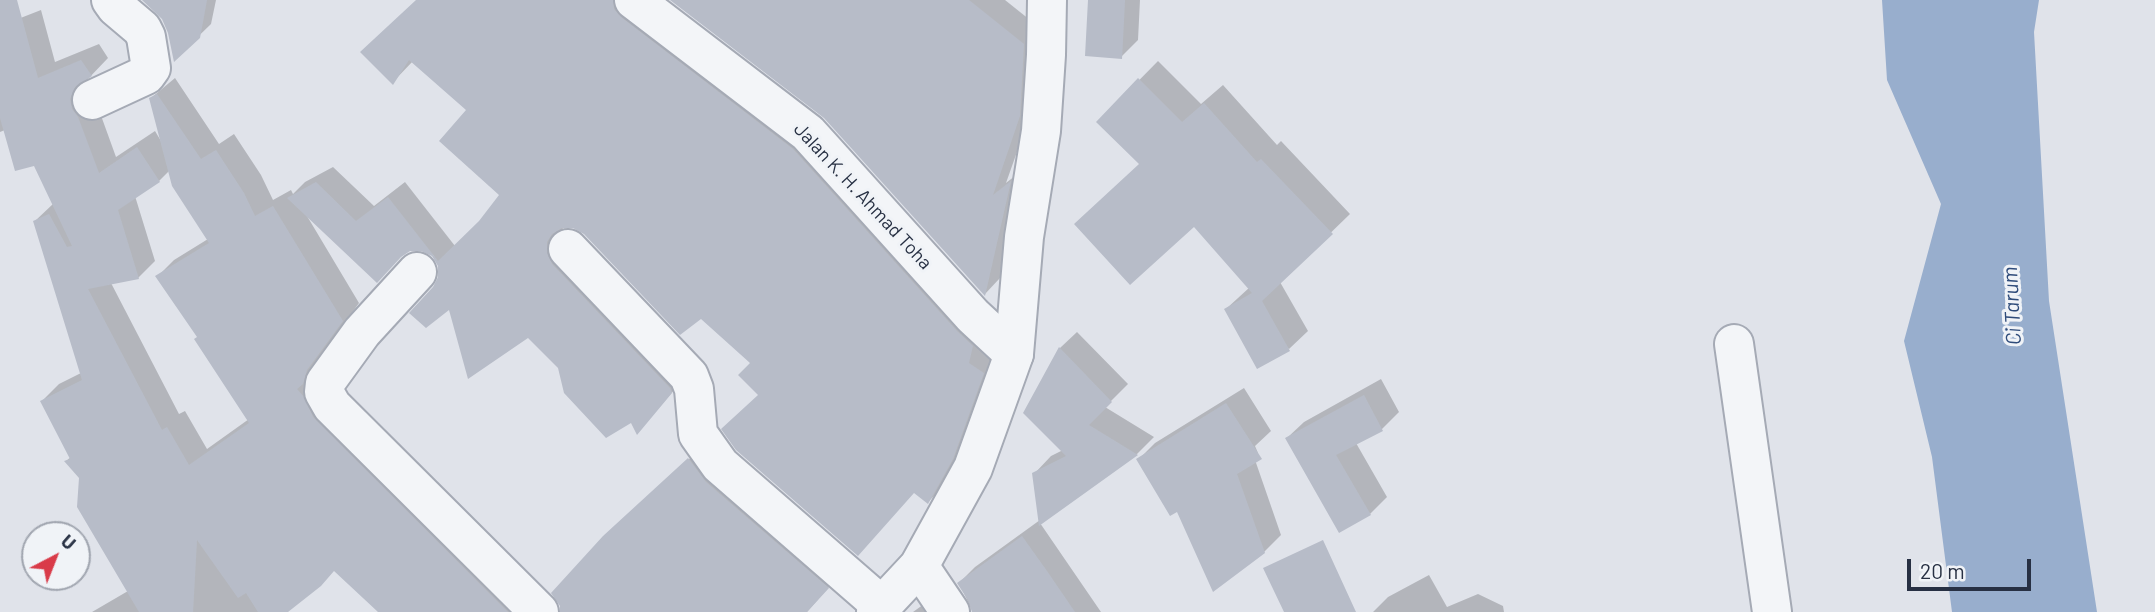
<!DOCTYPE html>
<style>
body{margin:0}
#map{position:relative;width:2155px;height:612px;overflow:hidden;background:#e0e3ea;font-family:Barlow,sans-serif}
canvas{display:block}
.north{position:absolute;left:21px;top:521px;width:70px;height:70px;box-sizing:border-box;background:#f0f3f7;border:2px solid #a0a5af;border-radius:50%;rotate:42deg;font-size:19px;font-weight:700;line-height:28px;text-align:center;color:#273043}
.north::after{content:'';display:block;margin:auto;width:24px;height:32px;background:#d93b49;clip-path:polygon(50% 0,100% 100%,50% 72%,0 100%)}
.scale{position:absolute;left:1907px;top:559px;width:124px;height:32px;box-sizing:border-box;border:4px solid #273043;border-top:0;padding-left:9px;font-size:21px;line-height:24px;white-space:nowrap;color:#273043;-webkit-text-stroke:5px #f0f3f7;paint-order:stroke}
</style>
<div id="map">
<canvas width="2155" height="612"></canvas>
<div class="north">U</div>
<div class="scale">20 m</div>
</div>
<script>
const context = document.querySelector('canvas').getContext('2d');
context.lineJoin = 'round';
function fillPath(path, color) { context.fillStyle = color; context.fill(path, 'evenodd'); }
const shape = rows => new Path2D(rows.map(r => 'M' + r).join(''));
function stroke(path, color, width, dash) { context.strokeStyle = color; context.lineWidth = width; context.lineCap = dash ? 'butt' : 'round'; context.setLineDash(dash || []); context.stroke(path); }
function write(font, color, halo, rows, align = 'center') {
  context.font = font + ' Barlow,sans-serif'; context.lineWidth = 6; context.setLineDash([]); context.textBaseline = 'middle'; context.strokeStyle = halo; context.fillStyle = color; for (const [text, x, y, turn = 0] of rows) {
    context.save(); context.translate(x, y); context.rotate((+turn || 0) * Math.PI / 180); context.textAlign = isNaN(turn) ? turn : align; if (halo) context.strokeText(text, 0, 0); context.fillText(text, 0, 0); context.restore();
  }
}
fillPath(shape([
 [1882,0,2039,0,2034,32,2049,301,2097,612,1952,612,1932,457,1904,341,1941,204,1887,80]
]), '#98aecd');
fillPath(shape([
 [143,0,216,0,211,24,175,59,169,33,163,18],
 [418,0,636,0,809,133,999,357,969,441,944,486,928,502,915,491,760,394,752,363,701,317,575,227,563,226,562,237,687,375,638,432,632,420,560,367,528,336,449,307,435,288,440,278,440,266,433,255,421,249,307,216,359,303,324,351,320,365,543,612,380,612,335,569,285,612,92,612,128,591,81,478,66,461,71,457,42,401,59,384,81,373,35,221,54,203,35,163,5,130,0,132,0,26,41,10,55,62,99,44,108,58,87,80,89,91,95,99,116,157,155,131,161,141,151,98,175,78,219,144,234,134,261,175,273,200,291,190,293,194,305,182,333,167,374,206,405,182,455,246,482,220,502,195,469,110,413,61,393,82],
 [170,170,208,239,174,260,157,277,199,337,249,419,207,449,185,411,179,414,111,283,138,278,155,261,135,196,159,181],
 [673,0,1005,0,1040,28,1036,98,1006,183,1025,168,1000,278,985,294,822,114],
 [1089,0,1140,0,1138,40,1121,57],
 [1158,61,1201,104,1223,85,1277,145,1281,141,1350,214,1280,282,1308,331,1289,349,1226,309,1250,287,1141,164,1098,122],
 [1077,332,1128,384,1105,407,1154,437,1137,454,1040,523,1101,612,973,612,959,583,975,567,1040,520,1034,474,1051,456,1063,450,1060,348],
 [1381,379,1399,412,1382,429,1356,443,1387,497,1370,514,1287,438,1304,422],
 [1244,388,1271,431,1255,446,1258,453,1254,457,1281,535,1264,552,1178,509,1138,460,1155,443],
 [707,443,844,570,807,612,562,612,623,519],
 [1429,575,1447,607,1478,594,1503,606,1504,612,1373,612,1388,597],
 [938,594,953,612,913,612]
]), '#0003');
fillPath(shape([
 [0,0,17,0,38,78,81,60,92,76,75,87,70,99,72,109,78,117,99,173,137,147,160,182,118,210,139,279,88,289,162,430,167,427,189,465,249,423,194,339,197,337,155,276,209,243,172,186,149,98,157,94,201,159,216,150,244,193,255,216,273,206,343,321,307,370,303,384,297,389,304,397,313,417,508,612,378,612,334,571,321,586,288,612,258,612,246,593,238,598,197,540,193,612,139,612,77,507,79,478,64,461,70,459,40,401,82,380,33,221,49,214,67,247,72,246,34,166,15,171,0,118],
 [142,0,207,0,200,38,174,62,168,33,162,19],
 [416,0,613,0,614,9,621,17,793,149,957,331,973,346,969,363,984,373,953,459,928,504,914,493,858,556,736,450,721,429,758,395,738,375,750,363,701,319,680,335,584,234,573,228,562,228,552,234,547,242,547,253,552,264,670,388,672,393,637,435,631,423,606,438,564,393,558,368,528,338,468,379,449,310,426,328,409,313,433,287,438,277,438,266,432,256,421,251,410,251,401,257,377,283,287,198,316,182,356,221,388,197,438,261,479,221,499,195,439,141,466,110,409,60,393,85,360,52],
 [670,0,969,0,1024,44,1020,116,993,195,1011,181,985,296,824,118],
 [1088,0,1125,0,1122,59,1085,56],
 [1138,78,1182,122,1204,103,1257,162,1261,159,1333,234,1262,301,1290,351,1257,369,1224,309,1252,293,1194,227,1130,285,1074,224,1139,164,1096,122],
 [1059,347,1112,402,1089,425,1138,455,1039,526,1032,473,1066,456,1023,413],
 [1364,395,1383,431,1336,455,1371,515,1339,533,1285,438],
 [1226,403,1262,459,1237,474,1265,553,1213,592,1177,512,1170,516,1136,459],
 [688,458,706,482,829,588,807,612,560,612,560,606,551,593,603,536],
 [1022,536,1047,571,1075,612,972,612,968,600,957,583],
 [1323,540,1356,612,1284,612,1263,568]
]), '#b7bcc8');
const minor = shape([
 [634,0,808,133,973,316,1014,354],
 [92,100,146,75,151,68,146,37,142,29,116,7,111,0],
 [568,249,689,376,694,389,698,434,720,465,881,605],
 [417,272,362,332,325,383,324,392,332,406,539,612],
 [1734,344,1772,612],
 [919,566,950,612]
]);
const tertiary = shape([
 [876,612,919,566,973,468,1014,354,1024,237,1041,131,1046,55,1047,0]
]);
stroke(minor, '#a5aab5', 42);
stroke(tertiary, '#a5aab5', 42);
stroke(minor, '#f3f5f8', 38);
stroke(tertiary, '#f3f5f8', 38);
write('19px', '#273043', '#f0f3f7', [
 ["Jalan K. H. Ahmad Toha",863,196,47]
]);
write('italic 21px', '#2e4b7a', '#f0f3f7', [
 ["Ci Tarum",2012,306,-93]
]);
</script>
